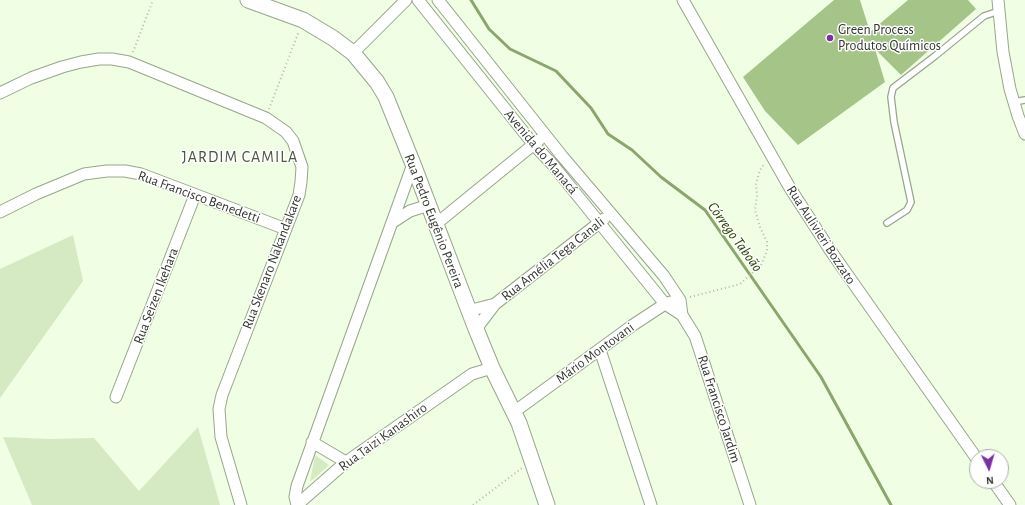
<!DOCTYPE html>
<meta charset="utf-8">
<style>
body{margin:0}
#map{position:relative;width:1025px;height:505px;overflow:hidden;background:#f0fee3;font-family:"Alegreya Sans",sans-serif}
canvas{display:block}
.north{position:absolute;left:969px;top:449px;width:40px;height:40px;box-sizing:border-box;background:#fff;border:1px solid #adafab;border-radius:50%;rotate:175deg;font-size:11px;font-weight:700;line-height:16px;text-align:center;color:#31362c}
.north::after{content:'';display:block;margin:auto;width:14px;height:18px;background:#7931a3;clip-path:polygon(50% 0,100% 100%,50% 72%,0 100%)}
</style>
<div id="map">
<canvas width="1025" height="505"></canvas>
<div class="north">N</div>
</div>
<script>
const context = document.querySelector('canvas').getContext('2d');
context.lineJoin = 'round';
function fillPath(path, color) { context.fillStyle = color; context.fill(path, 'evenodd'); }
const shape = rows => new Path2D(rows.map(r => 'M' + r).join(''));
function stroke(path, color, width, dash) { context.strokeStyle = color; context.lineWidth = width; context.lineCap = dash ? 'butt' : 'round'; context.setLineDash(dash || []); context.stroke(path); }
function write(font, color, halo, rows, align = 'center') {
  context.font = font + ' "Alegreya Sans",sans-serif'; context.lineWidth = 3; context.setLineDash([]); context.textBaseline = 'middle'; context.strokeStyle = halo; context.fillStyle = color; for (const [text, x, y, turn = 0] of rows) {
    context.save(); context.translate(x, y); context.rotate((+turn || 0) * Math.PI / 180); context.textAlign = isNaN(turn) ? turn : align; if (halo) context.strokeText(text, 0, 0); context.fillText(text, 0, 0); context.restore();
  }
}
fillPath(shape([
 [73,235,83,281,0,398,0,269],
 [198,427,220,505,32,505,3,437,48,439,94,438,139,491],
 [315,455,329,465,310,482]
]), '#d5e9c3');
stroke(shape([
 [471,0,489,29,510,49,556,71,591,108,608,134,632,150,661,177,705,210,821,377,891,505]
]), '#89a66c', 3);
fillPath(shape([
 [834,0,860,0,870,32,908,0,968,0,976,9,901,75,875,49,885,82,798,145,765,111,743,77]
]), '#a5c487');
const lane = shape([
 [1014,102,1025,100],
 [887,223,907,210,911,202,894,122,891,97,893,88,935,56,984,16,999,11]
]);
const street = shape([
 [418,0,534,145,552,164,665,304,682,315,695,336,700,351,750,505],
 [438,0,562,156,664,276,680,300,682,315],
 [683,0,790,188,830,250,977,459],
 [998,0,1003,52,1010,89,1018,116,1025,134],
 [353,53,406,0],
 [0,93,31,78,62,67,81,62,99,59,112,59,129,62,266,118,286,132,293,141,302,167,301,182,299,195,222,395,219,409,221,437,241,505],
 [0,212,36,194,84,174,107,171,125,171,141,174,286,229],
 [393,222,410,211,429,205],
 [436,224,539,140],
 [468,311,495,304],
 [476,329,495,304,604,219],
 [600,350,651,505],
 [116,397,195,195],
 [514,412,633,325,665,304,671,302],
 [312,442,346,462],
 [993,481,1010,505],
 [297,505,295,497,297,486,413,164],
 [297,505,346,462,472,374,492,368]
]);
const secondary = shape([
 [248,0,303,20,333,38,353,53,377,82,386,97,413,164,476,329,492,368,519,423,547,505]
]);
stroke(lane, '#98a58c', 8);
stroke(street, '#98a58c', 13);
stroke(secondary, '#98a58c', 17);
stroke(shape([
 [133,52,153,0],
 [269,109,299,31],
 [690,297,740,284,761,265,767,251,767,242,760,227,755,210,757,196,756,184,760,170,765,163],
 [473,505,522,468]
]), '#b2bda8', 2, [1, 3]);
stroke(lane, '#fff', 5.5);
stroke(street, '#fff', 11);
stroke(secondary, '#fff', 15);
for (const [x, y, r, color] of [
 [830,38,4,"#7931a3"]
]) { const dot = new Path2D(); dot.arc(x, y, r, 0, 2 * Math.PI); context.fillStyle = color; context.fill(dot); stroke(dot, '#fff', 1.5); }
write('14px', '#31362c', '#fff', [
 ["Green Process",838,30],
 ["Produtos Químicos",838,46]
], 'left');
write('14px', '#31362c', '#fff', [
 ["Avenida do Manacá",541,152,50],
 ["Rua Francisco Benedetti",199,197,20],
 ["Rua Pedro Eugênio Pereira",434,221,69],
 ["Rua Aulivieri Bozzato",821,235,57],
 ["Rua Amélia Tega Canali",553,259,-38],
 ["Rua Skenaro Nakandakare",272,262,-69],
 ["Rua Seizen Ikehara",156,296,-69],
 ["Mário Montovani",595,353,-36],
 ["Rua Francisco Jardim",719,409,72],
 ["Rua Taizi Kanashiro",383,437,-36]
]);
write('italic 15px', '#294400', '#fff', [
 ["Córrego Taboão",735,237,54]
]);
context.letterSpacing = '1px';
write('16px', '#4b5640', '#fff', [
 ["JARDIM CAMILA",240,157]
]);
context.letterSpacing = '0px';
</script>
